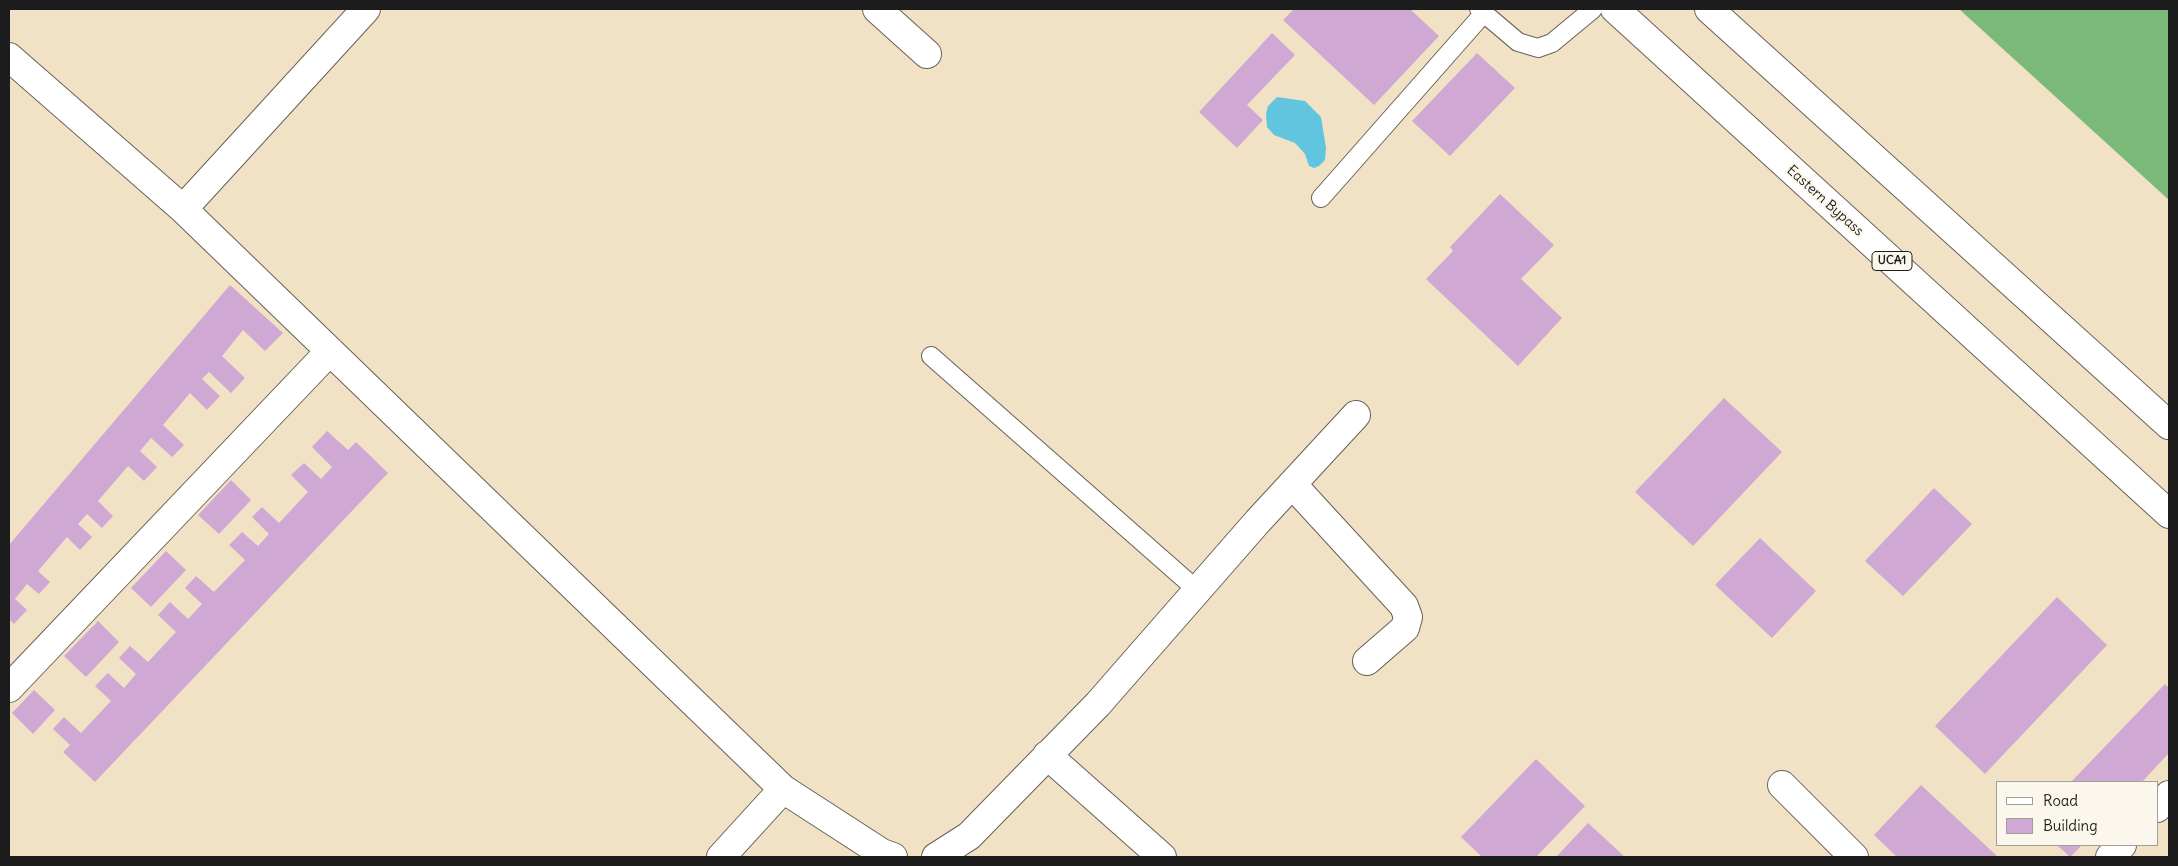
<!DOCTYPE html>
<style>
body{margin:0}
#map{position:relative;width:2178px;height:866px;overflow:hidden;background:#f2e2c5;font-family:Delius,sans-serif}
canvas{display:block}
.frame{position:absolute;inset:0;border:10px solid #1c1c1c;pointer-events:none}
.legend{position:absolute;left:1996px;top:781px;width:162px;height:65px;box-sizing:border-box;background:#fbf7ec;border:1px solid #a29f99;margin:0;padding:6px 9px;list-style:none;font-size:15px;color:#1c1c1c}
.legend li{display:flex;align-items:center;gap:10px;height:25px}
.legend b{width:25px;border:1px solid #a29f99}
</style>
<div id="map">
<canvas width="2178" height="866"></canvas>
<div class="frame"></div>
<ul class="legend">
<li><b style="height:6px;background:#fff"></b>Road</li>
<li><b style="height:14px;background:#d0a8d4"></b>Building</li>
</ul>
</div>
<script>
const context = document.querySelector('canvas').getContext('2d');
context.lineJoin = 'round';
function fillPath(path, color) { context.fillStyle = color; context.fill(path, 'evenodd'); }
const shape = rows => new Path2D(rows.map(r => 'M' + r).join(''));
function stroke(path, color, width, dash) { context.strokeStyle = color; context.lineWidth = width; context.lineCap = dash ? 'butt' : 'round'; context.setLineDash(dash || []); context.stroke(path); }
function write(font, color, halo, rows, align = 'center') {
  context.font = font + ' Delius,sans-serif'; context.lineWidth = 4; context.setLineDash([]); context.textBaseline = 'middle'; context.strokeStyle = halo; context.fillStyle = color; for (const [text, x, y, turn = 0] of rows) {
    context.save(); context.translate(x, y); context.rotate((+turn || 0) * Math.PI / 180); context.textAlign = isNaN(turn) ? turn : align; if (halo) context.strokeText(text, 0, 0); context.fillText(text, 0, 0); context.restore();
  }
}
fillPath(shape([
 [1959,9,2169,9,2169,200]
]), '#7ab97a');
fillPath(shape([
 [1277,97,1305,101,1321,117,1326,148,1325,160,1319,166,1314,168,1309,166,1305,154,1295,143,1274,135,1267,127,1266,114,1268,106]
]), '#61c5df');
fillPath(shape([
 [1294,9,1410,9,1439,36,1374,105,1283,20],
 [1272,33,1295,55,1247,105,1263,120,1237,148,1199,112],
 [1477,53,1515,88,1450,156,1412,121],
 [1500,194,1554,245,1521,279,1562,318,1518,366,1426,279,1453,251,1450,247],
 [230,285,283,333,265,351,243,330,222,356,245,378,231,393,209,372,202,379,220,396,207,410,190,393,163,425,184,445,172,457,151,438,140,451,157,467,144,481,128,466,98,501,113,516,102,528,87,514,78,524,92,537,80,550,67,537,38,571,50,582,39,594,27,584,15,599,27,610,14,624,9,619,9,545],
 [1724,398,1782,452,1693,546,1635,492],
 [327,431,348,450,356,442,388,473,95,782,63,752,70,745,53,729,64,717,81,733,111,701,95,686,108,673,124,688,136,674,119,658,130,646,148,662,176,632,158,615,170,602,188,619,202,604,185,588,196,576,214,592,245,560,229,545,242,532,258,546,269,534,252,517,262,507,279,523,308,492,291,475,304,463,321,479,332,467,312,447],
 [231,480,251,500,219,534,198,515],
 [1934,488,1972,524,1903,596,1865,561],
 [1760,538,1816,591,1772,638,1715,585],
 [166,551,186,570,151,607,131,588],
 [2057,597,2107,645,1985,774,1935,726],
 [98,621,119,642,86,677,64,656],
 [2165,684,2169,688,2169,753,2142,782,2071,782],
 [34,690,55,710,33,734,12,713],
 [1536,759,1585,806,1536,857,1482,857,1461,837],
 [1921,785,1998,857,1897,857,1874,835],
 [1588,823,1625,857,1556,857],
 [2057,845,2082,845,2070,857]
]), '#d0a8d4');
const lane = shape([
 [1479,9,1518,42,1538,48,1552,43,1593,9],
 [1321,198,1484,13],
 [931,356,1197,590]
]);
const street = shape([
 [877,9,927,54],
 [9,57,183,209,783,789,882,853,893,857],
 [183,209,366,9],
 [1292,484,1404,606,1408,617,1405,628,1367,661],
 [9,688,330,351],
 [1047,755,1162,857],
 [1782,785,1854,857],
 [2157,808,2169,795],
 [721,857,783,789],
 [936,857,969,836,1098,704,1258,521,1356,415],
 [2110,857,2122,845]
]);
const primary = shape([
 [1615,9,2169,514],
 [1709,9,2169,425]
]);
stroke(lane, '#676157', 20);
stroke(street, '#676157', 30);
stroke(primary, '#676157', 30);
stroke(lane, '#fff', 18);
stroke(street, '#fff', 28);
stroke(primary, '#fff', 28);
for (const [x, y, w] of [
 [1892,261,40]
]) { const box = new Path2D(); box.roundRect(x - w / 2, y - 9.5, w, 19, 4); context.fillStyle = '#fbf7ec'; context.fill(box); stroke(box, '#1c1c1c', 1); }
write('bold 12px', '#1c1c1c', null, [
 ["UCA1",1892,261]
]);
write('14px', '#1c1c1c', '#fbf7ec', [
 ["Eastern Bypass",1825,201,42]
]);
</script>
